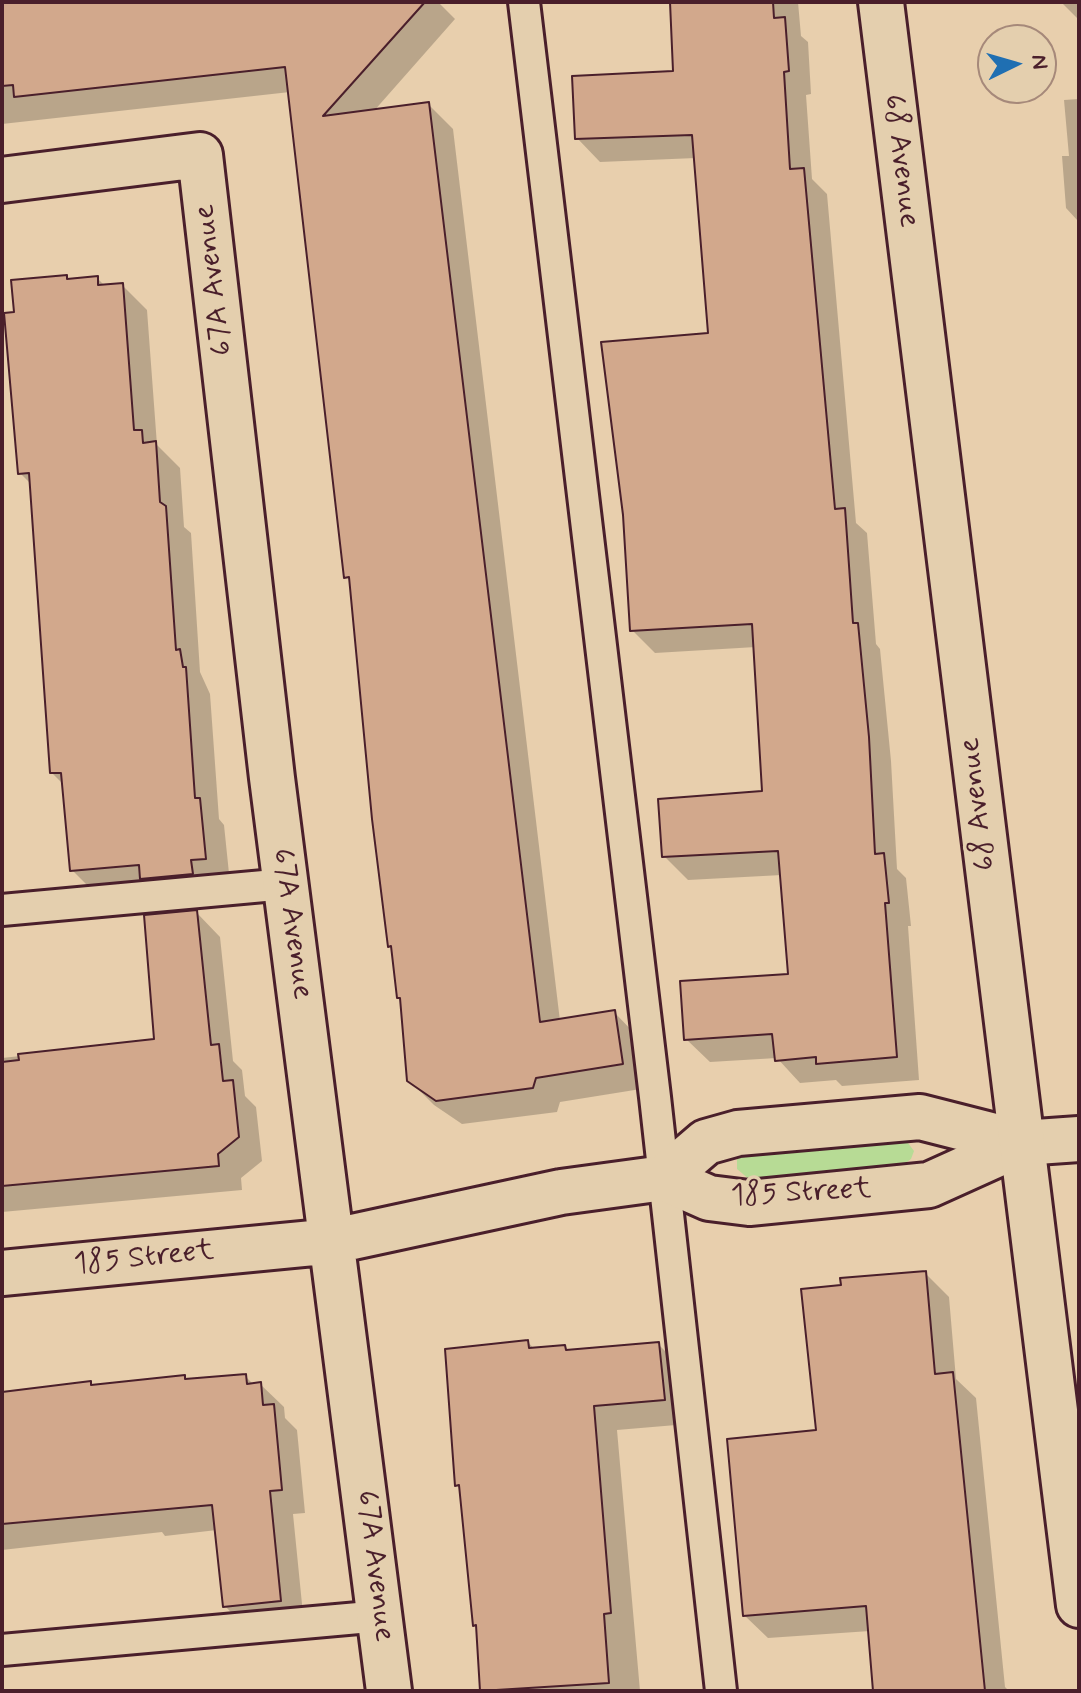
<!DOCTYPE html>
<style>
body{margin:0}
#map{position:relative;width:1081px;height:1693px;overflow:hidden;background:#e8cfad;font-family:Mynerve,sans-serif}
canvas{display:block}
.frame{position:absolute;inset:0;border:4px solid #4a1f2b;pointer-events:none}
.north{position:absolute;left:977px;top:24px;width:80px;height:80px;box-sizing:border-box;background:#e4cfae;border:2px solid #a6897a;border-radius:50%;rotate:85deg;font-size:22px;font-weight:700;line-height:32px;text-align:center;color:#4a1f2b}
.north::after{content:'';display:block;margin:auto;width:28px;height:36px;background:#1f6fb2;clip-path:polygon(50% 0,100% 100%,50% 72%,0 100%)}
</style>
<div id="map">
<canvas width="1081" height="1693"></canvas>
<div class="frame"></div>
<div class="north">N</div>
</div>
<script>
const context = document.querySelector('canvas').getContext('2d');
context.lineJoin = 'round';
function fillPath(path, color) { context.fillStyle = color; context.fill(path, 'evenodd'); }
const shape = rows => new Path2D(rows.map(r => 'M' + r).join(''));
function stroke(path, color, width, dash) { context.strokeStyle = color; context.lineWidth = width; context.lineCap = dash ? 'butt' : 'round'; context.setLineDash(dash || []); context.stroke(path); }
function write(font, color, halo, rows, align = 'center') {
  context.font = font + ' Mynerve,sans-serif'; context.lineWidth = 7; context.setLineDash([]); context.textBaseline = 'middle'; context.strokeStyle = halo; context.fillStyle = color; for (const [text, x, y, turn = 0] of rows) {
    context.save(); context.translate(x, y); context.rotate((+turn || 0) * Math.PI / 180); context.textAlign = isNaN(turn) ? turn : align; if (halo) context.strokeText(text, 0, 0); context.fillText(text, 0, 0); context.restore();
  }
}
fillPath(shape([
 [900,1140,908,1143,914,1151,911,1159,904,1164,750,1180,737,1169,737,1159,743,1153]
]), '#b7db95');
fillPath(shape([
 [2,2,438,2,455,19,373,112,428,104,453,129,560,1021,614,1012,638,1037,647,1088,560,1102,557,1112,462,1124,434,1105,409,1080,402,1001,394,950,390,946,352,582,346,577,290,92,2,124],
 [670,2,798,2,801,36,808,42,811,94,806,95,812,179,827,194,856,523,867,533,876,644,880,649,891,761,897,869,906,878,911,926,908,926,919,1080,842,1086,836,1080,800,1083,777,1058,710,1062,686,1039,790,976,782,875,688,880,664,856,764,793,756,647,655,653,632,630,710,335,696,158,600,162,577,138,675,73],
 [1061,2,1079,2,1079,18,1077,18],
 [1079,99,1079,232,1078,221,1066,208,1062,156,1069,156,1064,100],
 [97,278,105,286,122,285,147,310,157,445,180,468,184,527,191,533,200,672,210,694,219,819,224,825,230,883,97,895,72,870,64,785,51,772,32,485,20,473,16,314],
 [196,912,220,937,233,1061,242,1070,245,1096,256,1107,262,1161,241,1178,242,1190,2,1212,2,1058,157,1041],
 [925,1273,949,1297,956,1379,976,1398,1005,1687,1009,1691,875,1691,870,1631,768,1638,744,1615,818,1432],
 [528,1342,535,1350,565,1347,569,1352,658,1344,682,1368,688,1424,617,1430,640,1691,483,1691,469,1562,466,1558,461,1488,457,1485],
 [245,1376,254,1385,260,1384,284,1407,285,1418,297,1430,305,1513,293,1514,304,1624,248,1630,225,1606,217,1530,165,1536,162,1532,2,1550,2,1392,90,1383,94,1387,184,1378,188,1381]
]), '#0003');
const building = shape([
 [2,2,425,2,323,116,429,102,540,1022,615,1010,623,1064,536,1078,533,1088,436,1101,407,1081,400,998,397,998,391,946,388,947,372,819,349,577,344,578,285,67,14,97,13,85,2,86,2,2],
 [670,2,773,2,774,18,785,17,789,71,784,72,790,169,804,168,835,509,845,508,853,623,858,623,869,737,875,854,884,853,889,903,885,903,897,1057,816,1064,816,1057,775,1061,772,1034,684,1040,680,981,788,974,778,851,662,857,658,799,762,791,752,624,630,631,623,515,601,342,708,333,692,135,575,139,572,76,673,71,670,2],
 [67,275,67,279,98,276,98,285,123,283,134,430,142,430,143,443,156,441,160,502,166,506,176,650,180,649,183,667,186,667,195,798,200,798,206,859,191,860,193,874,140,879,139,865,70,871,61,773,50,773,29,473,18,474,4,313,14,312,11,280,67,275],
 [197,910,211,1045,219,1044,223,1081,233,1080,239,1137,218,1154,219,1166,2,1186,2,1062,19,1060,18,1054,154,1039,144,915,197,910],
 [926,1271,935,1374,953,1372,985,1691,873,1691,866,1606,743,1616,727,1439,816,1430,801,1289,841,1285,840,1278,926,1271],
 [528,1340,529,1348,565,1345,566,1350,659,1342,665,1400,594,1406,611,1613,604,1614,609,1683,480,1691,476,1625,473,1626,459,1485,455,1486,445,1349,528,1340],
 [246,1374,247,1384,261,1382,263,1405,274,1404,282,1490,270,1491,281,1601,223,1607,212,1505,2,1524,2,1392,91,1381,91,1385,185,1375,185,1379,246,1374]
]);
fillPath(building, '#d2a88c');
stroke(building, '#4a1f2b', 2);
const lane = shape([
 [524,2,655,1097,721,1691],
 [2,910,286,884],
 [2,1650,381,1616]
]);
const street = shape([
 [2,180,200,155,272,778,389,1691],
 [664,1178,706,1142,738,1133,920,1117,1022,1143,1079,1139],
 [664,1178,709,1198,749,1203,929,1185,1022,1143],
 [2,1273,334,1241,561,1192,664,1178]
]);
const secondary = shape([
 [881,2,1079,1605]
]);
stroke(lane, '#4a1f2b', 36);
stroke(street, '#4a1f2b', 50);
stroke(secondary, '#4a1f2b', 50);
stroke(lane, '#e4cfae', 30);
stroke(street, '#e4cfae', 44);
stroke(secondary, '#e4cfae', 44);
write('30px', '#4a1f2b', '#e4cfae', [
 ["68 Avenue",900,161,83],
 ["67A Avenue",215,280,-97],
 ["68 Avenue",979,804,-97],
 ["67A Avenue",291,924,82],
 ["185 Street",801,1194,-3],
 ["185 Street",144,1259,-6],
 ["67A Avenue",374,1566,83]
]);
</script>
